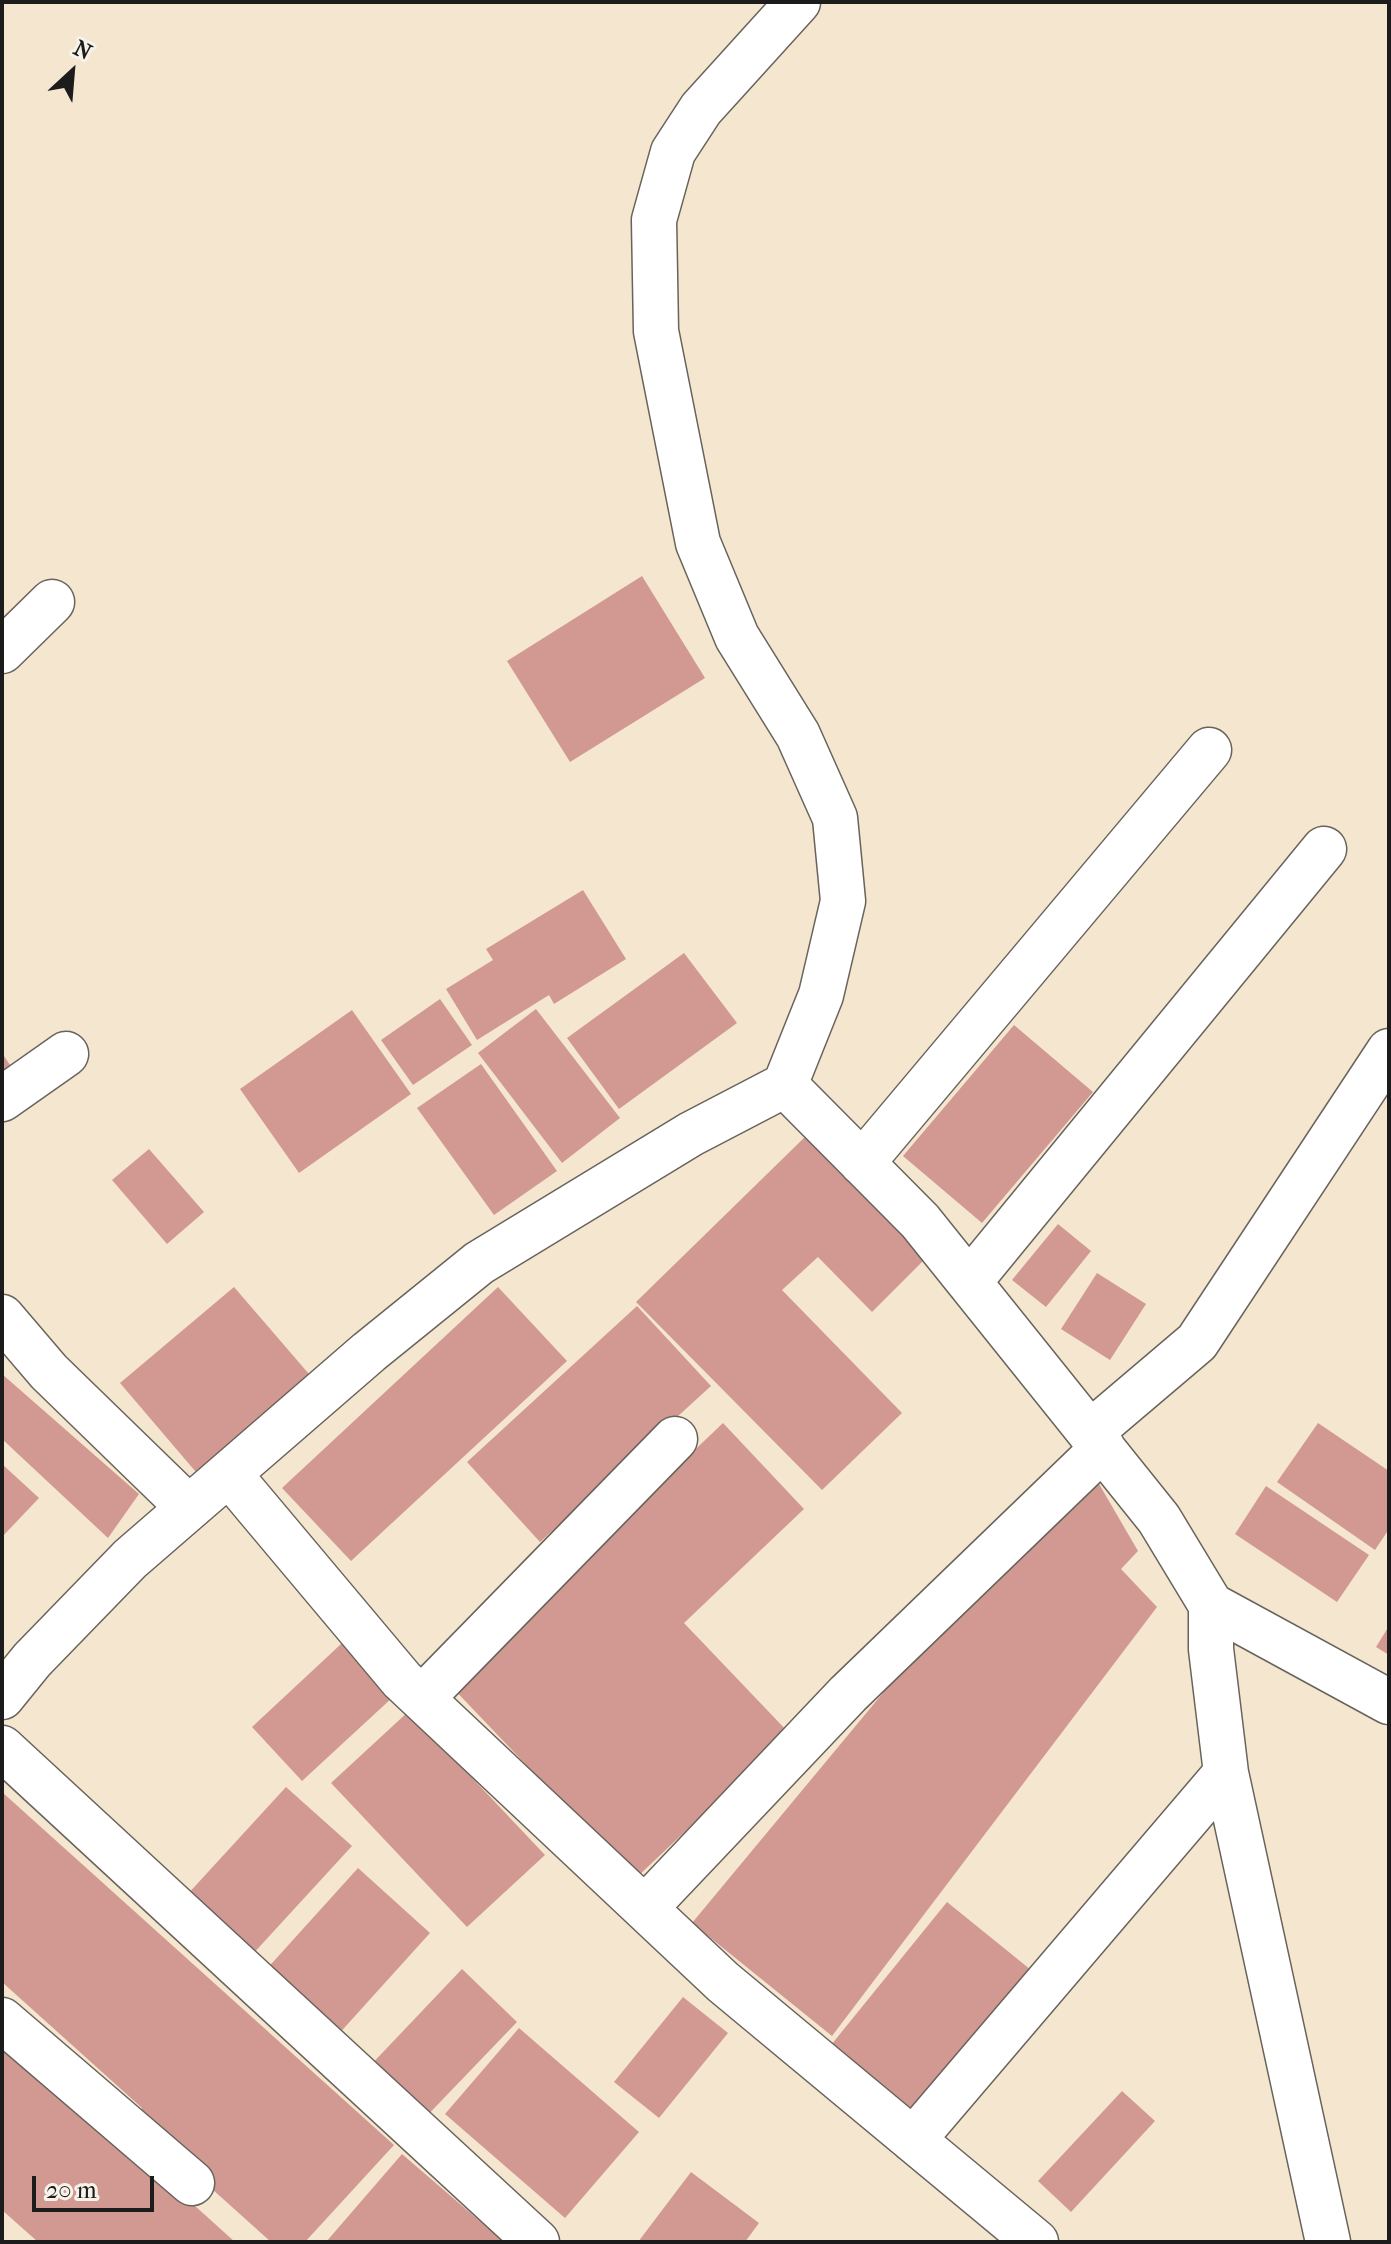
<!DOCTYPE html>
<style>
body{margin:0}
#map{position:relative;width:1391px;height:2244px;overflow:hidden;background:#f5e6d0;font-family:"IM FELL French Canon",serif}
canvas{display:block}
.frame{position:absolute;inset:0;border:4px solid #1c1c1c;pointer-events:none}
.north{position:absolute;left:32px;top:32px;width:80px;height:80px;-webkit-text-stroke:6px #f7f3e8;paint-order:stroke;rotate:26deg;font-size:22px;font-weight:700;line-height:32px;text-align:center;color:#1c1c1c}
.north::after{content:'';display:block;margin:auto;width:28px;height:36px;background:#1c1c1c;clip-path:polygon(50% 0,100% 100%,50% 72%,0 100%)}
.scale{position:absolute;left:32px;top:2176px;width:122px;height:36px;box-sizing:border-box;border:4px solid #1c1c1c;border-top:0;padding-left:10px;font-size:24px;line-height:28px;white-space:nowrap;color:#1c1c1c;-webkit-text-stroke:6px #f7f3e8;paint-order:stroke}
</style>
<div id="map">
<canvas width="1391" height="2244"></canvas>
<div class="frame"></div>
<div class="north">N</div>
<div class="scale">20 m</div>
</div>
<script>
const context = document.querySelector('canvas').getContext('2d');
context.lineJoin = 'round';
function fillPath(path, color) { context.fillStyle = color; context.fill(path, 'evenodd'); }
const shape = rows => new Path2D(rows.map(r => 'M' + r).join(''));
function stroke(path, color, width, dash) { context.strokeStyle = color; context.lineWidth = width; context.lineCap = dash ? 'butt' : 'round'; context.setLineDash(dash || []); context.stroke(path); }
fillPath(shape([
 [642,576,705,678,570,762,507,661],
 [583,890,626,959,554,1004,549,995,477,1040,446,989,493,960,486,949],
 [684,953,737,1023,619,1109,567,1038],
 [440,999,472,1045,413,1085,381,1040],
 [536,1009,620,1118,562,1163,478,1053],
 [352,1010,411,1094,299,1173,240,1089],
 [1014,1025,1093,1092,982,1223,903,1156],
 [2,1053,12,1068,2,1075],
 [481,1064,557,1171,494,1215,417,1108],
 [808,1134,928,1256,872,1312,818,1257,782,1290,902,1413,822,1490,636,1302],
 [149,1149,204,1212,167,1244,112,1180],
 [1058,1224,1091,1251,1046,1307,1012,1280],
 [1097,1273,1146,1304,1110,1360,1061,1329],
 [234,1287,315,1381,201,1478,120,1383],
 [498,1287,567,1361,351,1561,282,1488],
 [637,1306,711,1386,540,1542,467,1462],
 [2,1374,139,1494,108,1538,2,1439],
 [723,1423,804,1509,684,1623,789,1733,635,1879,449,1684],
 [1318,1423,1389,1471,1389,1529,1375,1550,1277,1482],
 [2,1464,39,1498,2,1537],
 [1095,1477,1138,1551,1121,1569,1157,1607,832,2036,692,1923,902,1670],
 [1266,1486,1369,1555,1337,1602,1235,1534],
 [1389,1626,1389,1655,1376,1647],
 [355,1631,406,1685,302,1781,252,1727],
 [409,1711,545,1855,467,1927,331,1783],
 [286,1787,352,1846,251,1956,186,1896],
 [2,1792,394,2145,305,2242,271,2242,133,2118,142,2108,2,1982],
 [358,1868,430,1933,336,2037,264,1972],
 [947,1902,1036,1974,916,2122,827,2050],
 [462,1969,517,2022,421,2122,366,2070],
 [683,1997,728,2033,659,2118,614,2082],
 [519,2028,639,2132,565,2218,445,2114],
 [2,2032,235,2242,38,2242,2,2210],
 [1122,2091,1155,2121,1071,2212,1038,2181],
 [402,2154,504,2242,326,2242],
 [691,2172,759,2223,745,2242,638,2242]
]), '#d29993');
const minor = shape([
 [798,2,701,109,673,152,654,220,656,331,698,543,737,637,798,735,835,818,843,901,821,995,785,1085,920,1221,1159,1519,1211,1605,1389,1702],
 [2,651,52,602],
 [2,1099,66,1054],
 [862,1163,1209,750],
 [969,1282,1324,849],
 [2,1317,49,1372,189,1508],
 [1091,1432,1197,1342,1389,1051],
 [229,1474,402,1680,723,1982,1036,2242],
 [1211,1605,1211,1649,1226,1773,1328,2242],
 [2,1697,32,1660,130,1559,369,1352,479,1263,691,1134,785,1085],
 [422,1698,675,1439],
 [2,1748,537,2242],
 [645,1908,848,1694,1103,1448],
 [2,2020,192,2183],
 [913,2140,1226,1773]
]);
stroke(minor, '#68635b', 47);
stroke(minor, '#fff', 44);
</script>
